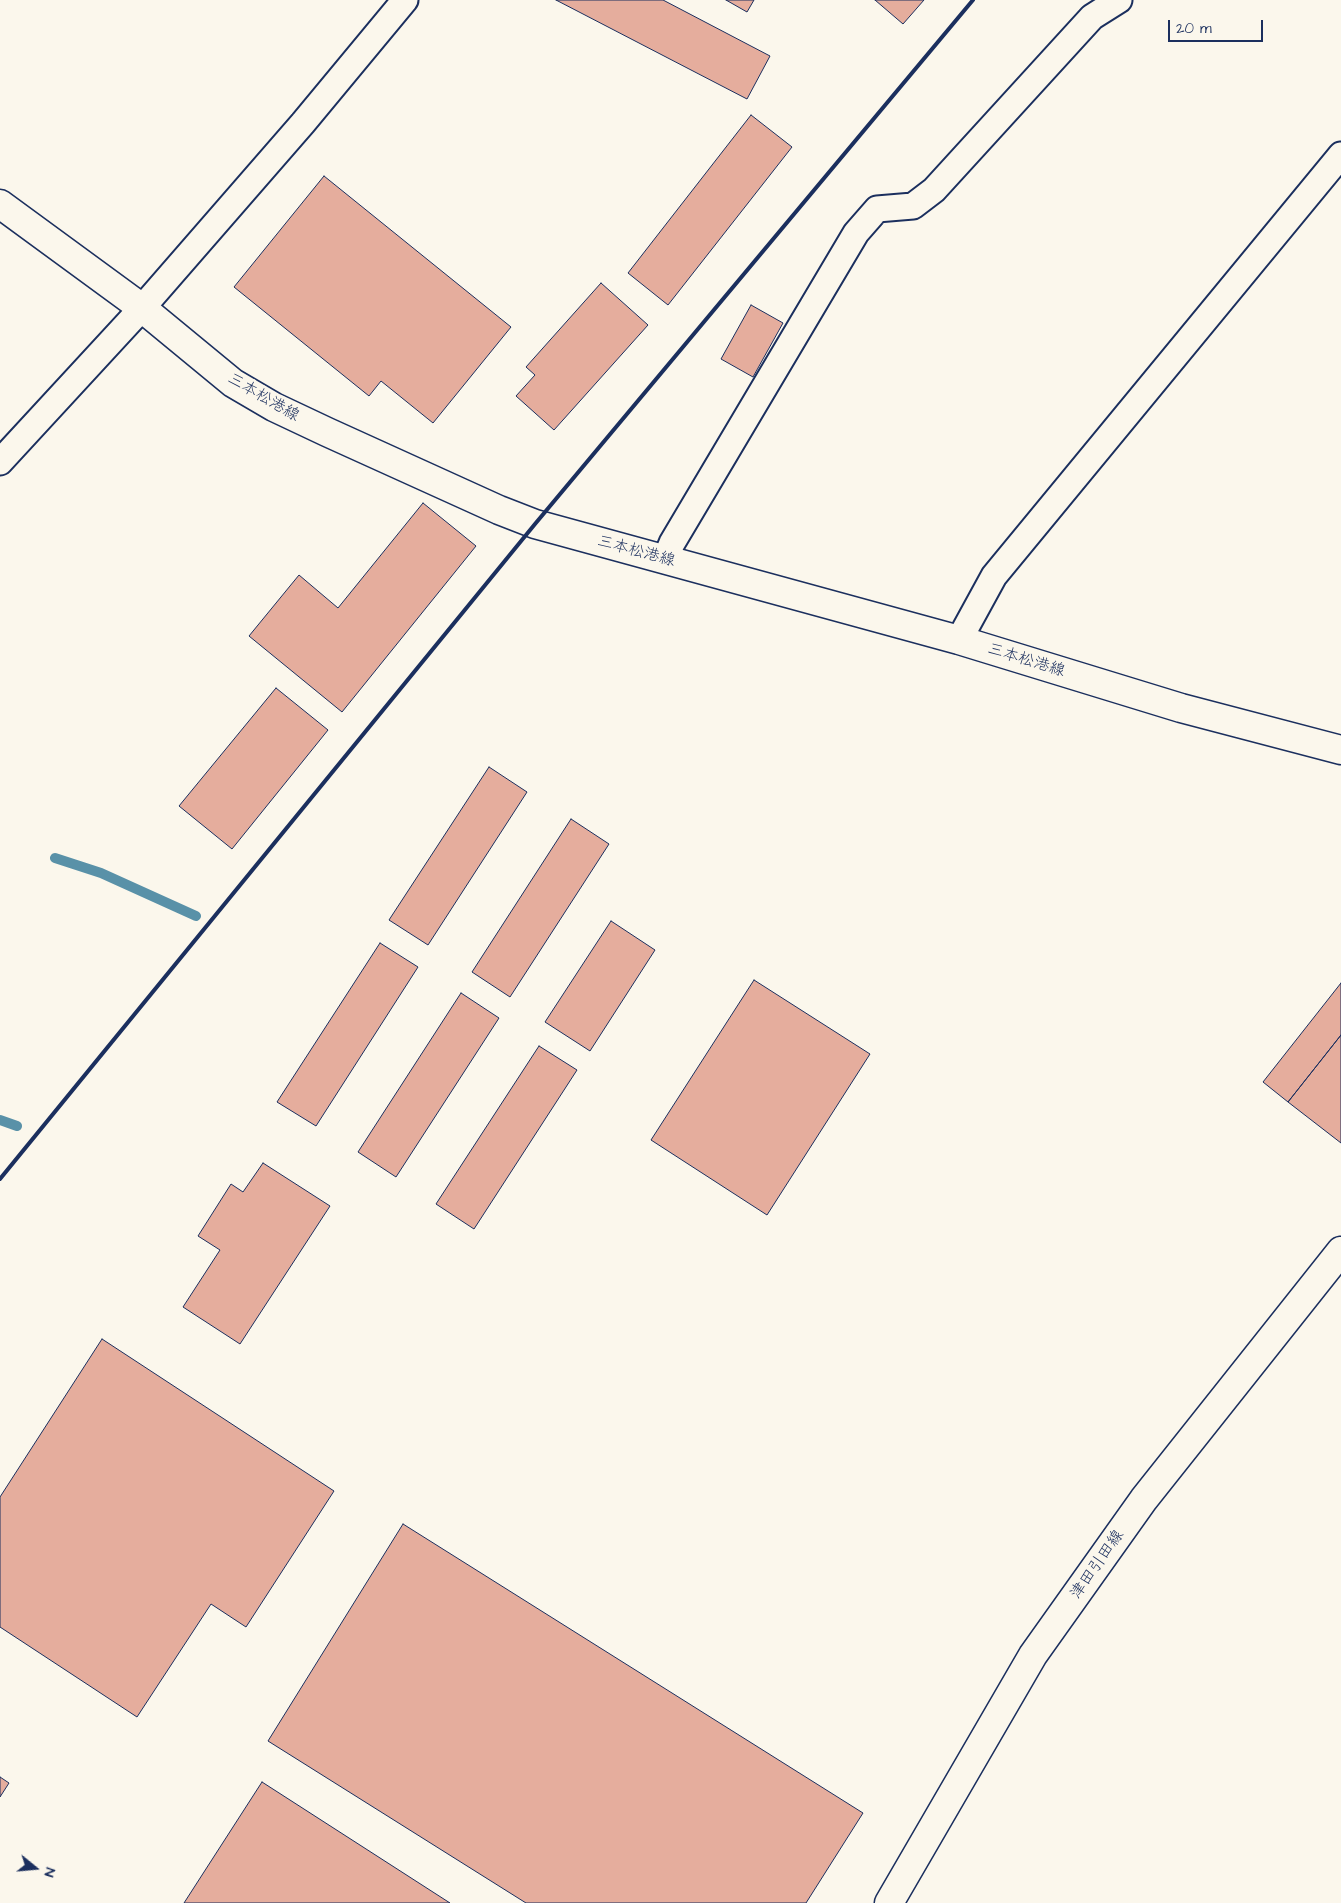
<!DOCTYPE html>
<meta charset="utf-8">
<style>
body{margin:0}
#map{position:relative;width:1341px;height:1903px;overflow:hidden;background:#fbf7ec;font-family:"Architects Daughter",sans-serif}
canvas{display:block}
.north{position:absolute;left:10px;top:1843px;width:50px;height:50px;-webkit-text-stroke:4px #fbf7ec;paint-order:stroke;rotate:107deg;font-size:14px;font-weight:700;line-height:20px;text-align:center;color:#1b2f5e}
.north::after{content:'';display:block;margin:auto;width:18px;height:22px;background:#1b2f5e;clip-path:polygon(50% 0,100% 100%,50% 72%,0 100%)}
.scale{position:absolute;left:1168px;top:20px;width:95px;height:22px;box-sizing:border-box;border:2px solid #1b2f5e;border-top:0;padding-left:6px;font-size:15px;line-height:18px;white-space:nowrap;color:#1b2f5e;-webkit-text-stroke:4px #fbf7ec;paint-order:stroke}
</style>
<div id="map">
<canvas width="1341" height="1903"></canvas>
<div class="north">N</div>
<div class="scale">20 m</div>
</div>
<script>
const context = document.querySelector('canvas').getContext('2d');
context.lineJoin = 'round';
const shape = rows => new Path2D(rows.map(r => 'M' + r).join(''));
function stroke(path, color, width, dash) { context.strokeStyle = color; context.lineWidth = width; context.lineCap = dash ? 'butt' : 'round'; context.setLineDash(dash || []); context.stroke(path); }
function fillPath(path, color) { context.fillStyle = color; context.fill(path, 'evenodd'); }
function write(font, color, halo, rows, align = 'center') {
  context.font = font + ' "Architects Daughter","Klee One",sans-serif'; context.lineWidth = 5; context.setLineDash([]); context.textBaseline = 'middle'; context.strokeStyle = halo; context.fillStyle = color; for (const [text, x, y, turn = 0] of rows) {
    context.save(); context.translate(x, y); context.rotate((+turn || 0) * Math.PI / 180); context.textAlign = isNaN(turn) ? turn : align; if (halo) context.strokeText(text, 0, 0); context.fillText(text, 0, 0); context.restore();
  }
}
stroke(shape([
 [55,858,101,873,196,916],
 [0,1120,17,1126]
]), '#5991a8', 10);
const building = shape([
 [556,0,663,0,770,56,747,99,556,0],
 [726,0,754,0,747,12,726,0],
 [875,0,924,0,903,24,875,0],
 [751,115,792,147,668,305,628,273,751,115],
 [324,176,511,327,433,423,381,381,369,396,234,287,324,176],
 [601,283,648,325,554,430,516,396,535,375,526,367,601,283],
 [751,305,783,323,753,377,721,359,751,305],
 [423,503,476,546,342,712,249,636,299,575,338,608,423,503],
 [276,688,328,730,232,849,179,806,276,688],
 [489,767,527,792,428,945,389,920,489,767],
 [571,819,609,844,510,997,472,972,571,819],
 [611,921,655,950,590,1051,545,1022,611,921],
 [380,943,418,967,316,1126,277,1102,380,943],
 [754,980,870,1054,767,1215,651,1140,754,980],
 [1341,983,1341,1035,1288,1102,1263,1082,1341,983],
 [461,993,499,1018,396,1177,358,1152,461,993],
 [1341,1035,1341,1143,1288,1102,1341,1035],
 [539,1046,577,1070,474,1229,436,1204,539,1046],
 [263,1163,330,1206,240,1344,183,1307,220,1250,198,1236,231,1184,243,1192,263,1163],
 [102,1339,334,1491,246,1627,211,1604,137,1717,0,1627,0,1497,102,1339],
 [403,1524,863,1813,806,1903,526,1903,268,1741,403,1524],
 [0,1777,9,1783,0,1797,0,1777],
 [262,1782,450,1903,184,1903,262,1782]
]);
fillPath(building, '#e5ad9d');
stroke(building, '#1b2f5e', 1);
const street = shape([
 [0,462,142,308,303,123,405,0],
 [665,560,672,543,856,233,877,209,913,206,934,190,1092,17,1119,0],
 [959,640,994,576,1341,155]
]);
const secondary = shape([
 [0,204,142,308,233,383,274,407,327,432,499,510,535,524,959,640,1181,708,1341,750],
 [889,1903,1033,1655,1144,1499,1341,1251]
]);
stroke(street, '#1b2f5e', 29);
stroke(secondary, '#1b2f5e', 31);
stroke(street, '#fbf7ec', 25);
stroke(secondary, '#fbf7ec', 28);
stroke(shape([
 [0,1179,535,524,973,0]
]), '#1b2f5e', 4);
write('16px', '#1b2f5e', '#fbf7ec', [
 ["三本松港線",263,398,30],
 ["三本松港線",636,552,15],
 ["三本松港線",1026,661,17],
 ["津田引田線",1098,1565,-55]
]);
</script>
